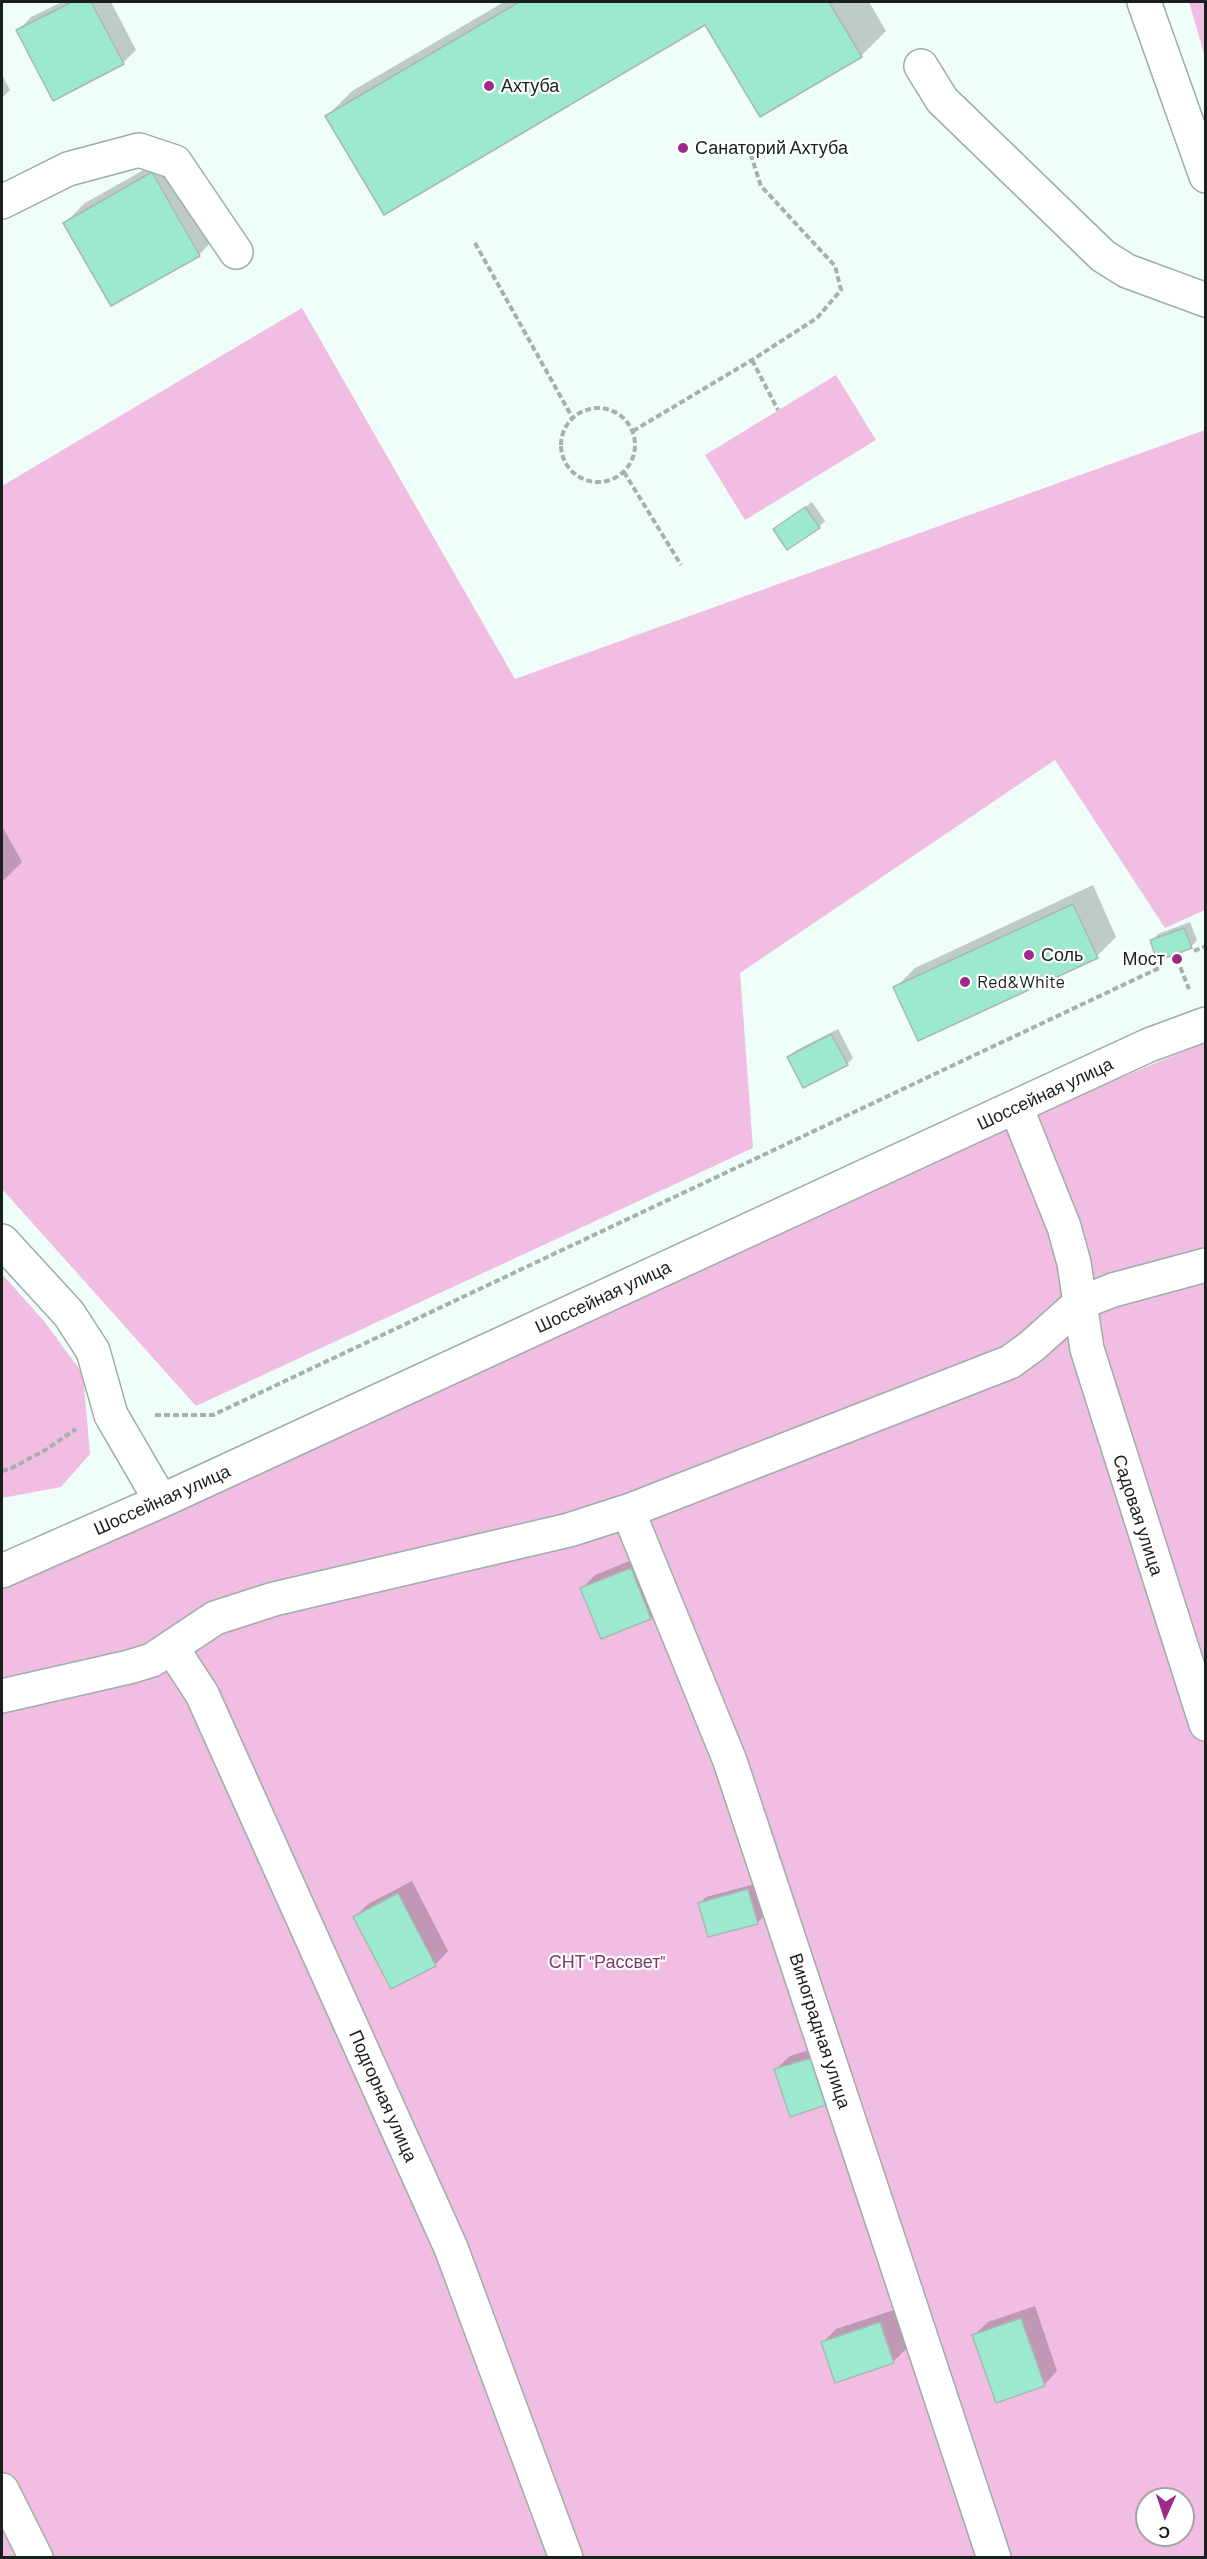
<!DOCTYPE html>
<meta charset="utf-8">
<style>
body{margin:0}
#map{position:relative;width:1207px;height:2559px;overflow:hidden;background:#effef8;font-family:Barlow,sans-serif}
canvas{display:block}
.frame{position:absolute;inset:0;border:3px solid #181f1c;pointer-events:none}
.north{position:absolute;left:1135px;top:2487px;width:60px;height:60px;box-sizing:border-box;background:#fff;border:2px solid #a3a5a4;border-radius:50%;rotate:183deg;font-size:16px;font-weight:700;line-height:24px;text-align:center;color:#181f1c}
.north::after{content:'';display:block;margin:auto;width:21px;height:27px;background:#9e2b88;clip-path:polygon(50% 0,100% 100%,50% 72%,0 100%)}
</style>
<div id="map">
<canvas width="1207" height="2559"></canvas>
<div class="frame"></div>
<div class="north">С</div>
</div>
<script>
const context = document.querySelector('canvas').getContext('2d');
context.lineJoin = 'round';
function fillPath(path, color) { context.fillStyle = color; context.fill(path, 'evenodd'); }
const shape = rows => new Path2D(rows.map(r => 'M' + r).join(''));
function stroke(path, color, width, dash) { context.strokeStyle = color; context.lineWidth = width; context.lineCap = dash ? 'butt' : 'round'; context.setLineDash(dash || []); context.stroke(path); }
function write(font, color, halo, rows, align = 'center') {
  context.font = font + ' Barlow,sans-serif'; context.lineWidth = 4.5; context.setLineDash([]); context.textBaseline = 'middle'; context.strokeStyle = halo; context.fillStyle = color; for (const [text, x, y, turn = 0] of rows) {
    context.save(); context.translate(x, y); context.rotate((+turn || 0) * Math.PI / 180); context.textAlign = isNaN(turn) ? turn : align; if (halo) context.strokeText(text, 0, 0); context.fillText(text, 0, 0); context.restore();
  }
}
fillPath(shape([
 [1189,2,1205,2,1205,57],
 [302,308,515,679,1205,430,1205,910,1165,928,1055,760,740,973,753,1148,196,1406,2,1189,2,486],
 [836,375,876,440,745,520,705,455],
 [1205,1042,1205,2557,2,2557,2,1585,880,1180],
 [1147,2499,1183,2499,1183,2535,1147,2535],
 [2,1274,44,1321,83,1374,90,1454,61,1487,2,1498]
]), '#f1bde2');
fillPath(shape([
 [62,2,111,2,136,50,123,63,18,31,31,17],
 [504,2,869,2,886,31,861,56,706,23,327,116,352,91],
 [2,75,10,90,2,98],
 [172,154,218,235,199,255,65,223,85,203],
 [812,502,825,521,819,527,775,529],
 [2,826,22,862,2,882],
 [1093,885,1116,937,1097,956,895,988,915,968],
 [1190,922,1197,940,1191,947,1152,941,1158,934],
 [838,1029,853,1058,847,1064,789,1058,795,1051],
 [644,1555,664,1604,651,1618,582,1588,595,1575],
 [412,1881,448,1951,435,1965,355,1917,368,1904],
 [755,1884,764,1916,757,1923,700,1903,706,1897],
 [825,2045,839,2090,826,2104,790,2115,776,2069,790,2056],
 [1035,2306,1057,2371,1044,2385,974,2335,988,2322],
 [894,2310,907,2348,893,2362,823,2342,836,2329]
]), '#0003');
const building = shape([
 [72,2,91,2,124,64,53,101,16,30,72,2],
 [519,2,829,2,862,57,760,117,705,25,384,215,325,116,519,2],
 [152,172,200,256,111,306,63,223,152,172],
 [805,507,820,528,787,550,773,529,805,507],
 [1073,904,1098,958,918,1041,893,987,1073,904],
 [1184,928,1192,948,1157,961,1150,940,1184,928],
 [831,1034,848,1065,803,1088,787,1057,831,1034],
 [631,1568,651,1619,601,1639,580,1588,631,1568],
 [748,1889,758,1924,708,1937,698,1903,748,1889],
 [398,1893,436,1966,391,1989,353,1917,398,1893],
 [811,2058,826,2105,790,2117,774,2069,811,2058],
 [1021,2318,1045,2386,996,2403,972,2335,1021,2318],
 [880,2322,894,2363,835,2383,821,2342,880,2322]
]);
fillPath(building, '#9ce9cf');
stroke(building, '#a8b9b3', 1.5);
const minor = shape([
 [1144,2,1206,176],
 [921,66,942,100,1103,256,1127,271,1206,300],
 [2,202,68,169,139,150,175,162,236,252],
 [1016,1107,1064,1227,1074,1263,1087,1349,1206,1724],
 [2,1241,69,1314,93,1351,111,1415,161,1501],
 [628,1511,730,1761,994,2558],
 [2,1571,161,1501,1149,1045,1206,1024],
 [172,1648,202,1694,451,2248,566,2558],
 [2,1696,129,1667,152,1660,215,1618,274,1599,569,1530,628,1511,1010,1362,1032,1346,1080,1303,1113,1290,1206,1265],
 [2,2490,36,2558]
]);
stroke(minor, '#9caea7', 36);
stroke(shape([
 [475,243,572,417],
 [752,360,778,410],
 '561 445a37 37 0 1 1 74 0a37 37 0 1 1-74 0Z',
 [633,431,752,360,817,318,841,290,835,266,761,186,748,146],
 [624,472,681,565],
 [1194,951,1206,946],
 [1177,959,1189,989],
 [155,1415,213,1415,1159,968],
 [2,1471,12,1468,47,1449,76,1429]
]), '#a5b1ac', 4, [6, 3]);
stroke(minor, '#fff', 33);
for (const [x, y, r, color] of [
 [489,86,6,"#9e2b88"],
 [683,148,6,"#9e2b88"],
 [1029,955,6,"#9e2b88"],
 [1177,959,6,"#9e2b88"],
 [965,982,6,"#9e2b88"]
]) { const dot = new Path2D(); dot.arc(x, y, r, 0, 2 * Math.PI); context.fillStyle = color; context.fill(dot); stroke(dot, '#fff', 2); }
write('18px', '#181f1c', '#fff', [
 ["Ахтуба",501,86],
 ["Санаторий Ахтуба",695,148],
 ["Соль",1041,955],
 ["Мост",1165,959,"right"],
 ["Red&White",977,982]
], 'left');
write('18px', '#181f1c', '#fff', [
 ["Шоссейная улица",1045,1094,-25],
 ["Шоссейная улица",603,1297,-25],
 ["Шоссейная улица",162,1500,-24],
 ["Садовая улица",1138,1515,72],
 ["Виноградная улица",820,2031,72],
 ["Подгорная улица",383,2096,66]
]);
write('18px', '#7b396c', '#fff', [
 ["СНТ \"Рассвет\"",607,1962]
]);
</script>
